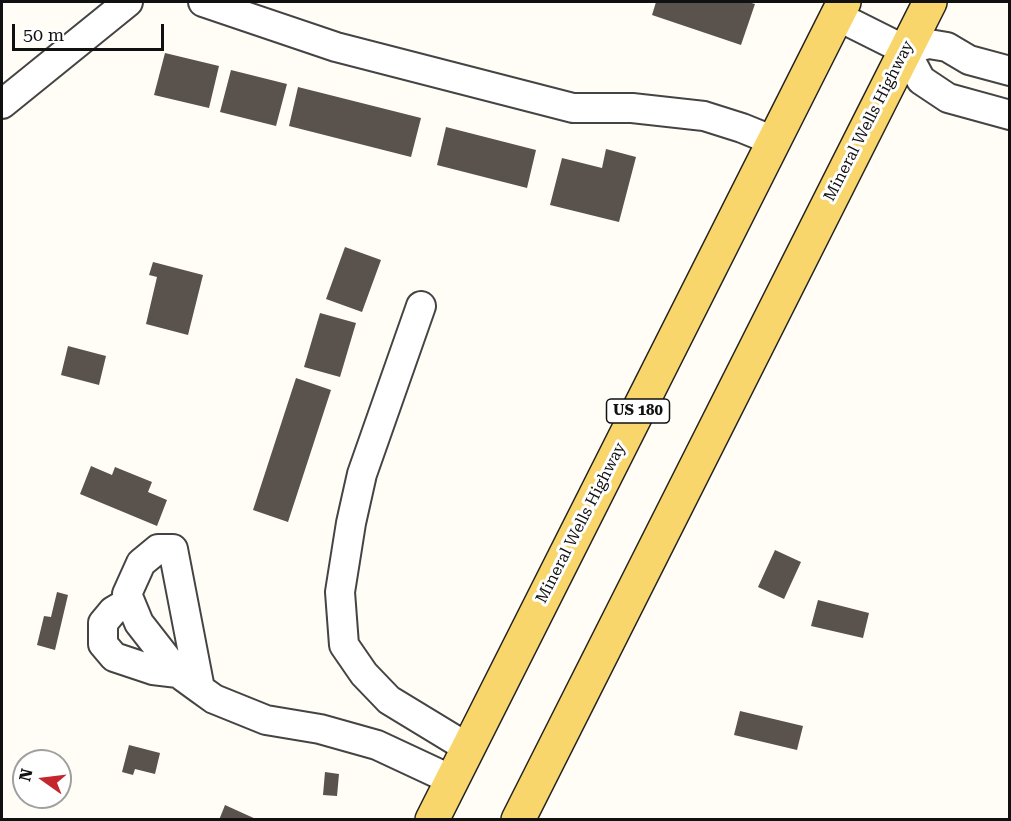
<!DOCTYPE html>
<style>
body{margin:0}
#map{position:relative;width:1011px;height:821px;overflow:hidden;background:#fffdf5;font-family:"Roboto Serif",serif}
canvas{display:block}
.frame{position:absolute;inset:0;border:3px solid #111;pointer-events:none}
.north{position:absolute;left:12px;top:749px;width:60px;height:60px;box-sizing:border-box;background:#fff;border:2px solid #a0a0a0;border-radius:50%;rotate:284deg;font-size:16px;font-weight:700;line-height:24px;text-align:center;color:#111}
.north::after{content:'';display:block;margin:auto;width:21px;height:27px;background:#c4262e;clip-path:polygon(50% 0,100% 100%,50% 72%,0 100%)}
.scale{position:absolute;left:12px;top:24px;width:152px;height:27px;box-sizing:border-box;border:3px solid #111;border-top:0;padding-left:8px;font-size:18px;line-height:21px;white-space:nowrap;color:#111;-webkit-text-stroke:4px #fff;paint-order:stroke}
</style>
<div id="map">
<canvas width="1011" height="821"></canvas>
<div class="frame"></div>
<div class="north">N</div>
<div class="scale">50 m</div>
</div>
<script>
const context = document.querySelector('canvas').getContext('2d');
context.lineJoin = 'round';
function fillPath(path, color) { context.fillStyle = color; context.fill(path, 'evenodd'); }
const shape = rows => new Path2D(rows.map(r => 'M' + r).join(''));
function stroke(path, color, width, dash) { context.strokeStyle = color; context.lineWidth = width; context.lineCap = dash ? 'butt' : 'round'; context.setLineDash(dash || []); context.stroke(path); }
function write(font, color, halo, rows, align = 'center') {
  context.font = font + ' "Roboto Serif",serif'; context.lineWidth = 6; context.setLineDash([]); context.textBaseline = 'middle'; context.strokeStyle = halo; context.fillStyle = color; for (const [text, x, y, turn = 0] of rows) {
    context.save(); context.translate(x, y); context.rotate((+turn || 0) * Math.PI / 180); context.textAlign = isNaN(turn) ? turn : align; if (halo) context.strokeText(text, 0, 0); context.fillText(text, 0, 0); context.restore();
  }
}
fillPath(shape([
 [656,2,748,2,755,4,741,45,652,15],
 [165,53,219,66,209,108,154,95],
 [231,70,287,84,276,126,220,112],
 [298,87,421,118,411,157,289,126],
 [446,127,536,150,527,188,437,165],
 [606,149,636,157,619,222,550,205,562,158,602,168],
 [345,247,381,260,362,312,326,299],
 [153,262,203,275,188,335,146,324,157,277,149,275],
 [320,313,356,323,340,377,304,367],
 [68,346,106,356,99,385,61,375],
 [296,378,331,390,288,522,253,510],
 [91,466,112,475,115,467,152,482,148,492,167,500,157,526,80,494],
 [775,550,801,562,784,599,758,587],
 [57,592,68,595,55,650,37,645,44,616,51,617],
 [818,600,869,613,863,638,811,626],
 [740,711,803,726,797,750,734,735],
 [129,745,160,753,155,774,135,769,133,775,122,772],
 [325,772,339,774,337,796,323,795],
 [225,805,258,820,219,820]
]), '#5a524d');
const minor = shape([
 [203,2,336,47,573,108,632,108,704,116,742,128,774,141],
 [837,16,905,50,921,80,948,98,1010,115],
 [905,50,929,44,947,47,969,60,1010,71],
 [2,104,128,2],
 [421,306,362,474,351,523,340,592,344,645,364,674,389,700,468,748],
 [130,601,113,611,103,623,103,644,114,657,153,670,178,673],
 [200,689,173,549,158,549,141,563,127,594,139,623,178,673,200,689,214,699,266,720,320,729,377,745,452,780]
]);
const major = shape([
 [432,820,844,2],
 [518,820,930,2]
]);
stroke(minor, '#444', 32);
stroke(major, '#222', 36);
stroke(minor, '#fff', 28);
stroke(major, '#f9d66b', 33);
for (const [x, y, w] of [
 [638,411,63]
]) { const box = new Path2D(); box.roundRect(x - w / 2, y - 12, w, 24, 4.5); context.fillStyle = '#fff'; context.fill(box); stroke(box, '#111', 1.5); }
write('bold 15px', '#111', null, [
 ["US 180",638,411]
]);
write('16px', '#111', '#fff', [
 ["Mineral Wells Highway",869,121,-63],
 ["Mineral Wells Highway",581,523,-63]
]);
</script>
